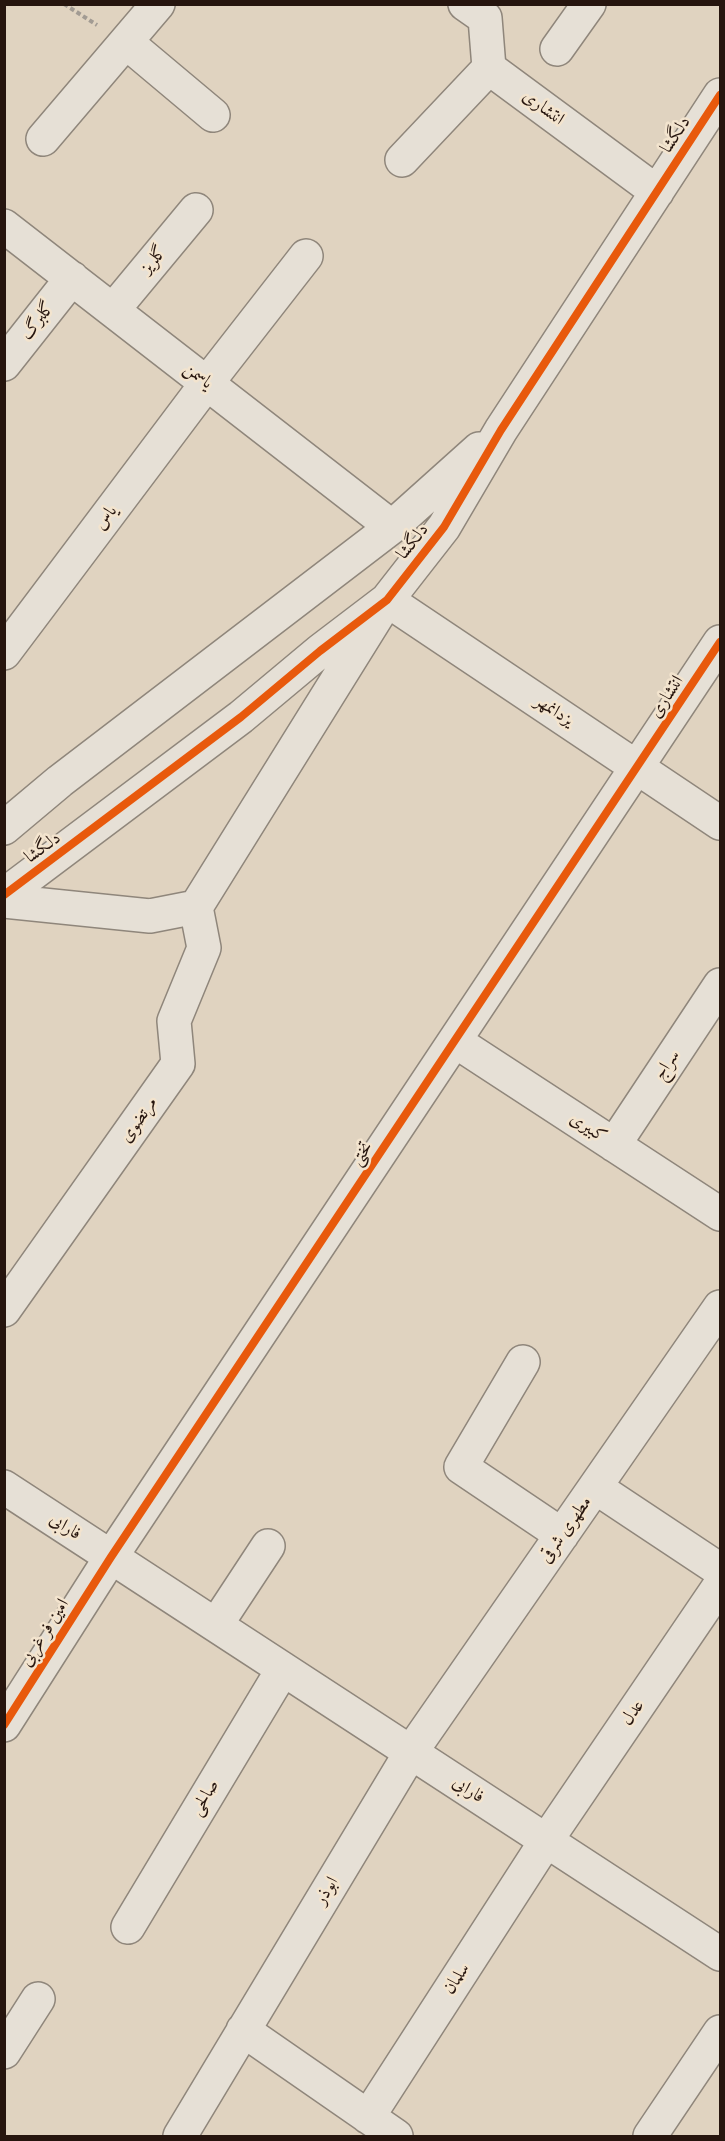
<!DOCTYPE html>
<meta charset="utf-8">
<style>
body{margin:0}
#map{position:relative;width:725px;height:2141px;overflow:hidden;background:#e0d3c0;font-family:"IM FELL Great Primer",serif}
canvas{display:block}
.frame{position:absolute;inset:0;border:6px solid #26150e;pointer-events:none}
</style>
<div id="map">
<canvas width="725" height="2141"></canvas>
<div class="frame"></div>
</div>
<script>
const context = document.querySelector('canvas').getContext('2d');
context.lineJoin = 'round';
const shape = rows => new Path2D(rows.map(r => 'M' + r).join(''));
function stroke(path, color, width, dash) { context.strokeStyle = color; context.lineWidth = width; context.lineCap = dash ? 'butt' : 'round'; context.setLineDash(dash || []); context.stroke(path); }
function write(font, color, halo, rows, align = 'center') {
  context.font = font + ' "IM FELL Great Primer",Amiri,serif'; context.lineWidth = 5; context.setLineDash([]); context.textBaseline = 'middle'; context.strokeStyle = halo; context.fillStyle = color; for (const [text, x, y, turn = 0] of rows) {
    context.save(); context.translate(x, y); context.rotate((+turn || 0) * Math.PI / 180); context.textAlign = isNaN(turn) ? turn : align; if (halo) context.strokeText(text, 0, 0); context.fillText(text, 0, 0); context.restore();
  }
}
const minor = shape([
 [465,4,485,18,489,68,657,192],
 [126,42,213,115],
 [557,49,589,4],
 [43,139,158,4],
 [402,160,489,68],
 [4,226,392,527],
 [113,310,196,210],
 [4,364,72,278],
 [4,653,207,383,306,256],
 [4,828,60,781,392,527,479,449],
 [4,895,241,717,320,651,387,600,444,527,501,430,720,95],
 [4,901,150,916,196,907,387,600,720,823],
 [455,1041,720,1214],
 [614,1145,720,985],
 [4,1310,178,1064,174,1021,204,948,196,907],
 [523,1362,461,1467,562,1535],
 [4,1487,720,1954],
 [595,1487,720,1570],
 [216,1625,268,1546],
 [4,1725,111,1557,720,642],
 [128,1927,283,1669],
 [243,2030,396,2136],
 [4,2052,38,1999],
 [368,2117,546,1841,720,1585],
 [180,2136,411,1752,720,1307],
 [650,2136,720,2032]
]);
stroke(minor, '#8f867b', 36);
stroke(shape([
 [64,4,97,25]
]), '#a29b93', 4, [4.5, 3]);
stroke(minor, '#e6e0d6', 33);
stroke(shape([
 [4,895,241,717,320,651,387,600,444,527,501,430,720,95],
 [4,1725,111,1557,720,642]
]), '#e8590c', 8);
write('18px', '#26150e', '#f3e4ce', [
 ["انتشاری",543,108,36],
 ["دلگشا",676,135,-57],
 ["گلریز",154,260,-50],
 ["گلبرگ",38,321,-52],
 ["یاسمن",198,376,38],
 ["یاس",106,518,-53],
 ["دلگشا",413,542,-52],
 ["انتشاری",667,697,-57],
 ["یزدانمهر",554,711,34],
 ["دلگشا",43,848,-36],
 ["سراج",667,1065,-56],
 ["مرتضوی",139,1120,-55],
 ["کبیری",588,1128,33],
 ["تختی",362,1154,-56],
 ["فارابی",65,1527,33],
 ["مطهری شرقی",566,1530,-55],
 ["امین فر غربی",45,1633,-58],
 ["عدل",633,1713,-56],
 ["فارابی",468,1790,33],
 ["صالحی",205,1798,-59],
 ["ابوذر",327,1891,-59],
 ["سلمان",457,1979,-57]
]);
</script>
